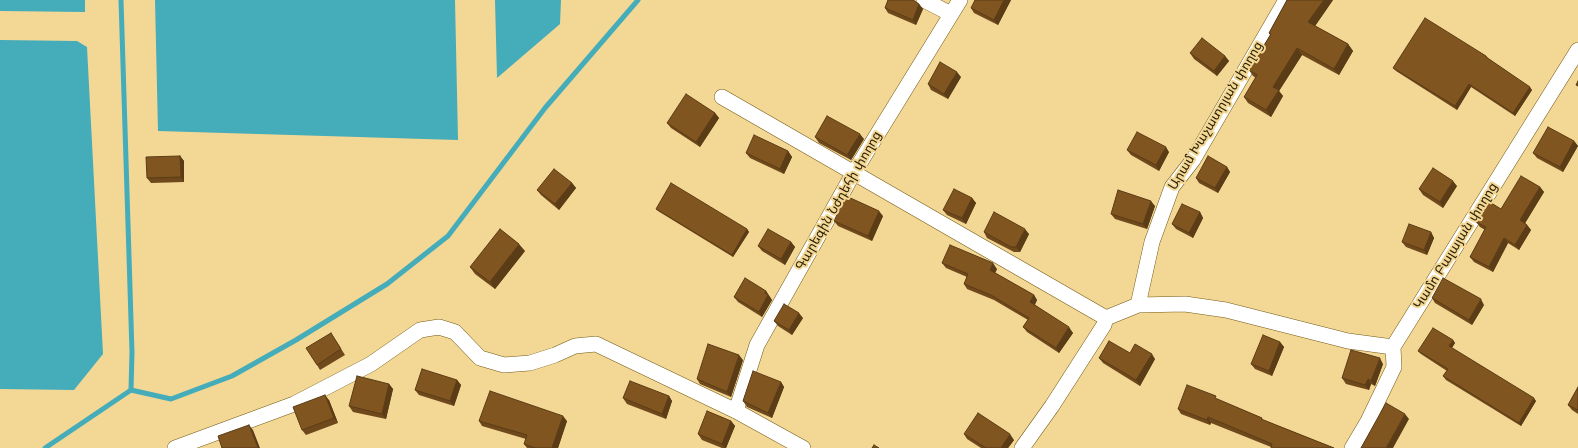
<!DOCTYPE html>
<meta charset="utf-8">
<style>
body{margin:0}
canvas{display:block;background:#f3d795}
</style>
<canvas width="1578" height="448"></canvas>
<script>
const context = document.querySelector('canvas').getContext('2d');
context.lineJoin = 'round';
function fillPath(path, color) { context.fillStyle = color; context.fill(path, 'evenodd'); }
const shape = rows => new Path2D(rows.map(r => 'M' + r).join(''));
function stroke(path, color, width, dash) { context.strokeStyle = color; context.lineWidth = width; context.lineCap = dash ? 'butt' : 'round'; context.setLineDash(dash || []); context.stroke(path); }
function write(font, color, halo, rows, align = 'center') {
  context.font = font + ' "DM Sans","Noto Sans Armenian",sans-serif'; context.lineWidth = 4; context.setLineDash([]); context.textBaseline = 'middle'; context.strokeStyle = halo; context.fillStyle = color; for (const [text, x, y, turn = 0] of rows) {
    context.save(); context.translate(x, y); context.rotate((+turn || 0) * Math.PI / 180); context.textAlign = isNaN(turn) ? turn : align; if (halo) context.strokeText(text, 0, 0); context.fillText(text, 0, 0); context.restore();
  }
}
fillPath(shape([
 [0,0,85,0,85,12,0,11],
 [155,0,455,0,458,140,158,131],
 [495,0,561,0,560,24,497,78],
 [0,40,77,41,87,47,103,354,74,390,0,389]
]), '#45acba');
stroke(shape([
 [121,0,132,352,131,390],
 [45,448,131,390,171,399,232,376,296,340,387,284,448,236,545,108,638,0]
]), '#45acba', 5);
const minor = shape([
 [924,0,951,14],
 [722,97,1106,318],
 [1138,305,1152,242,1172,187,1193,160,1286,0],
 [736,411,757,345,853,174,960,0],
 [175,448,294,404,371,364,420,330,439,327,455,332,480,358,504,365,530,363,555,355,575,346,596,344,736,411,803,448],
 [1022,448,1052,406,1104,325,1106,318,1138,305,1185,304,1226,310,1348,341,1393,347],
 [1352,448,1368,421,1394,367,1393,347,1578,50]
]);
stroke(minor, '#745b16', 16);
stroke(minor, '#fff', 15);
fillPath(shape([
 [888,0,914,0,915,2,919,4,923,9,916,25,888,13,885,8],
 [1011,0,998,25,974,13,971,8],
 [1287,0,1333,0,1315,26,1348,44,1353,51,1339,75,1302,55,1279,91,1283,96,1271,117,1248,103,1244,97,1256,78,1253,76,1249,70,1270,35,1269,33],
 [1190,53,1225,56,1229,61,1217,76,1194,59],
 [1486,56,1489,59,1532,90,1515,116,1471,87,1457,110,1396,71,1393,68],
 [961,77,948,99,931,90,928,84],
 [715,113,719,118,700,147,671,128,667,123],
 [815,137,864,139,851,160,819,143],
 [1574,141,1578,146,1563,172,1537,158,1533,153],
 [1127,150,1169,152,1159,171,1131,155],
 [788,151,792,157,784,174,750,158,746,153],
 [180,156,184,161,184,182,151,183,147,178],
 [1227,167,1230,172,1218,193,1199,183,1196,178],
 [572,183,576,188,559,210,541,195,537,190],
 [1457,186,1443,208,1423,195,1419,189],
 [1540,187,1544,192,1525,223,1527,225,1531,230,1519,250,1508,243,1493,272,1474,262,1470,257,1485,230,1480,227,1476,222,1501,209],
 [972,198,976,203,966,224,947,215,943,210],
 [1155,206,1147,229,1115,219,1111,214],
 [656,209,747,229,749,232,733,257,658,211],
 [1200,212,1203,218,1193,238,1176,229,1172,224],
 [883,216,872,241,838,226,834,221],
 [984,232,1029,234,1020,252,1014,252,987,238],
 [1431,232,1434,238,1427,255,1406,247,1402,242],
 [791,242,795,247,785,265,762,251,758,246],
 [525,251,495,289,475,274,470,267],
 [942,263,997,269,995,273,1034,295,1037,300,1035,305,1073,333,1059,353,1027,332,1023,327,1028,320,994,300,967,289,964,284,967,277,946,268],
 [766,291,772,300,762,317,738,302,734,297],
 [1432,298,1484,305,1472,325,1435,303],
 [803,318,792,335,778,326,774,321],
 [331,333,345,355,320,370,317,365],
 [1453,340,1455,343,1452,348,1536,401,1521,426,1446,380,1443,376,1447,371,1421,354,1418,351],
 [1280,342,1284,347,1272,376,1255,369,1251,364],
 [1130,353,1155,359,1140,386,1103,363,1099,358],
 [743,360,731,397,700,384,697,379],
 [1383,364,1375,386,1371,384,1369,390,1346,384,1342,378],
 [457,380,461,385,454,406,419,395,415,390],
 [781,382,784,387,772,418,747,407,743,401],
 [389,384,393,389,386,419,353,412,349,406],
 [1578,387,1578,414,1572,410,1568,405],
 [669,396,672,401,666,419,627,404,623,398],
 [329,400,338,423,306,435,302,430],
 [1219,400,1262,418,1263,420,1334,448,1271,447,1211,423,1210,425,1181,414,1178,409],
 [479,421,567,421,558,448,527,448,524,444,526,439,482,426],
 [731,421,735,426,726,448,722,448,702,440,698,434],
 [964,434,1014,440,1008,448,981,448,967,439]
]), '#6f491c');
fillPath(shape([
 [1004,0,1011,0,998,25,994,20],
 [1324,0,1333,0,1313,29,1308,22],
 [919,4,923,9,916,25,913,20],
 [1348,44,1353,51,1339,75,1334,69],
 [1297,48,1302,55,1279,91,1283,96,1271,117,1266,110,1273,87],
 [1225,56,1229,61,1217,76,1214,71],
 [957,72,961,77,948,99,944,94],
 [1469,84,1471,87,1457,110,1455,106],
 [1530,87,1532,90,1515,116,1513,113],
 [715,113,719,118,700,147,696,142],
 [860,134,864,139,851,160,847,155],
 [1574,141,1578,146,1563,172,1560,167],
 [1166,147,1169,152,1159,171,1156,165],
 [788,151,792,157,784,174,780,169],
 [180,156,184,161,184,182,181,177],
 [1227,167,1230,172,1218,193,1215,188],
 [1453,181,1457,186,1443,208,1440,202],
 [572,183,576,188,559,210,555,204],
 [1540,187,1544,192,1524,225,1520,220],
 [972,198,976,203,966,224,962,218],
 [1151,201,1155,206,1147,229,1143,224],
 [879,211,883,216,872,241,868,236],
 [1200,212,1203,218,1193,238,1189,233],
 [1527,225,1531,230,1519,250,1515,245],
 [747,229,749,232,733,257,732,255],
 [1025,229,1029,234,1020,252,1016,247],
 [1431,232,1434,238,1427,255,1424,250],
 [1504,238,1508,243,1493,272,1489,267],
 [791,242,795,247,785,265,781,259],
 [519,244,525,251,495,289,490,282],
 [993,263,997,269,994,275,990,270],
 [766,291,772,300,762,317,759,312],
 [1034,295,1037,300,1033,307,1030,302],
 [1481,299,1484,305,1472,325,1469,320],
 [799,313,803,318,792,335,789,330],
 [1069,327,1073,333,1059,353,1056,348],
 [1453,340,1455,343,1451,349,1449,346],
 [1280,342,1284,347,1272,376,1269,371],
 [1152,354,1155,359,1140,386,1136,380],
 [739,355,743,360,731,397,727,392],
 [1380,358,1383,364,1375,386,1371,381],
 [1368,379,1371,384,1369,390,1365,385],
 [457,380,461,385,454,406,450,401],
 [781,382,784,387,772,418,768,413],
 [389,384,393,389,386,419,382,414],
 [325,395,329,400,338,423,334,418],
 [669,396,672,401,666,419,662,414],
 [1534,398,1536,401,1521,426,1519,423],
 [1405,414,1409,419,1393,448,1386,448],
 [563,416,567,421,558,448,552,448],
 [1208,417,1211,423,1210,425,1207,420],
 [731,421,735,426,726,448,725,448,722,444],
 [249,425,253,430,260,448,258,448],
 [1010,434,1014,440,1008,448,1001,448]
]), '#5a3c16');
const building = shape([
 [888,0,913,0,919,4,913,20,885,8,888,0],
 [975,0,1004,0,994,20,971,8,975,0],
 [1287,0,1324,0,1308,22,1348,44,1334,69,1297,48,1273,87,1279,90,1266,110,1244,97,1257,75,1249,70,1271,34,1269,33,1287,0],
 [1425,18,1486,56,1486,57,1530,87,1513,113,1469,84,1455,106,1393,68,1425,18],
 [1202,38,1225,56,1214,71,1190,53,1202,38],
 [940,62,957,72,944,94,928,84,940,62],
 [1578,81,1578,86,1576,85,1578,81],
 [686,94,715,113,696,142,667,123,686,94],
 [827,116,860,134,847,155,815,137,827,116],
 [1548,127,1574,141,1560,167,1533,153,1548,127],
 [1137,132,1166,147,1156,165,1127,150,1137,132],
 [754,135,788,151,780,169,746,153,754,135],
 [180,156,181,177,147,178,146,157,180,156],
 [1208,156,1227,167,1215,188,1196,178,1208,156],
 [1433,168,1453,181,1440,202,1419,189,1433,168],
 [554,169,572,183,555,204,537,190,554,169],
 [1521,176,1540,187,1520,220,1527,225,1515,245,1504,238,1489,267,1470,257,1486,227,1476,222,1488,201,1501,209,1521,176],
 [671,183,747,229,732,255,656,209,671,183],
 [954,189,972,198,962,218,943,210,954,189],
 [1118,190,1151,201,1143,224,1111,214,1118,190],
 [846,196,879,211,868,236,834,221,846,196],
 [1182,204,1200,212,1189,233,1172,224,1182,204],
 [994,212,1025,229,1016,247,1011,247,984,232,994,212],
 [1409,224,1431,232,1424,250,1402,242,1409,224],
 [500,229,519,244,490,282,470,267,500,229],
 [768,229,791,242,781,259,758,246,768,229],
 [950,245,993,263,990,270,1034,295,1030,302,1069,327,1056,348,1023,327,1029,318,991,295,964,284,968,274,942,263,950,245],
 [745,278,766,291,765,293,768,295,759,312,734,297,745,278],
 [1443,278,1481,299,1469,320,1432,298,1443,278],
 [784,304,799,313,789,330,774,321,784,304],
 [1433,328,1453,340,1449,346,1534,398,1519,423,1443,376,1448,369,1418,351,1433,328],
 [331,333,341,349,317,365,306,348,331,333],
 [1263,335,1280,342,1269,371,1251,364,1263,335],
 [1109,341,1130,353,1135,344,1152,354,1136,380,1099,358,1109,341],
 [708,344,739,355,727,392,697,379,708,344],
 [1351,350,1380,358,1371,381,1368,379,1365,385,1342,378,1351,350],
 [422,369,457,380,450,401,415,390,422,369],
 [753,371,781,382,768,413,743,401,753,371],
 [357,376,389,384,382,414,349,406,357,376],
 [630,381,669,396,662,414,623,398,630,381],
 [1187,385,1216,396,1215,398,1262,418,1261,419,1334,448,1271,448,1272,444,1208,417,1207,420,1178,409,1187,385],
 [1578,387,1578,410,1568,405,1578,387],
 [490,391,563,416,552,448,535,448,524,444,527,435,479,421,490,391],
 [325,395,334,418,302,430,293,407,325,395],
 [1386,403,1405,414,1386,448,1361,448,1386,403],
 [707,411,731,421,722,444,698,434,707,411],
 [978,413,1010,434,1001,448,986,448,964,434,978,413],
 [249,425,258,448,222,448,218,436,249,425],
 [874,445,879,448,872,448,874,445]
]);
fillPath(building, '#815520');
stroke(building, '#5a3c16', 1);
write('13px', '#2b2005', '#f3d795', [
 ["Արամ Խաչատրյան փողոց",1216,116,-59],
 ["Գարեգին Նժդեհի փողոց",839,201,-60],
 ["Կամո Բալայան փողոց",1456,246,-58]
]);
</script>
